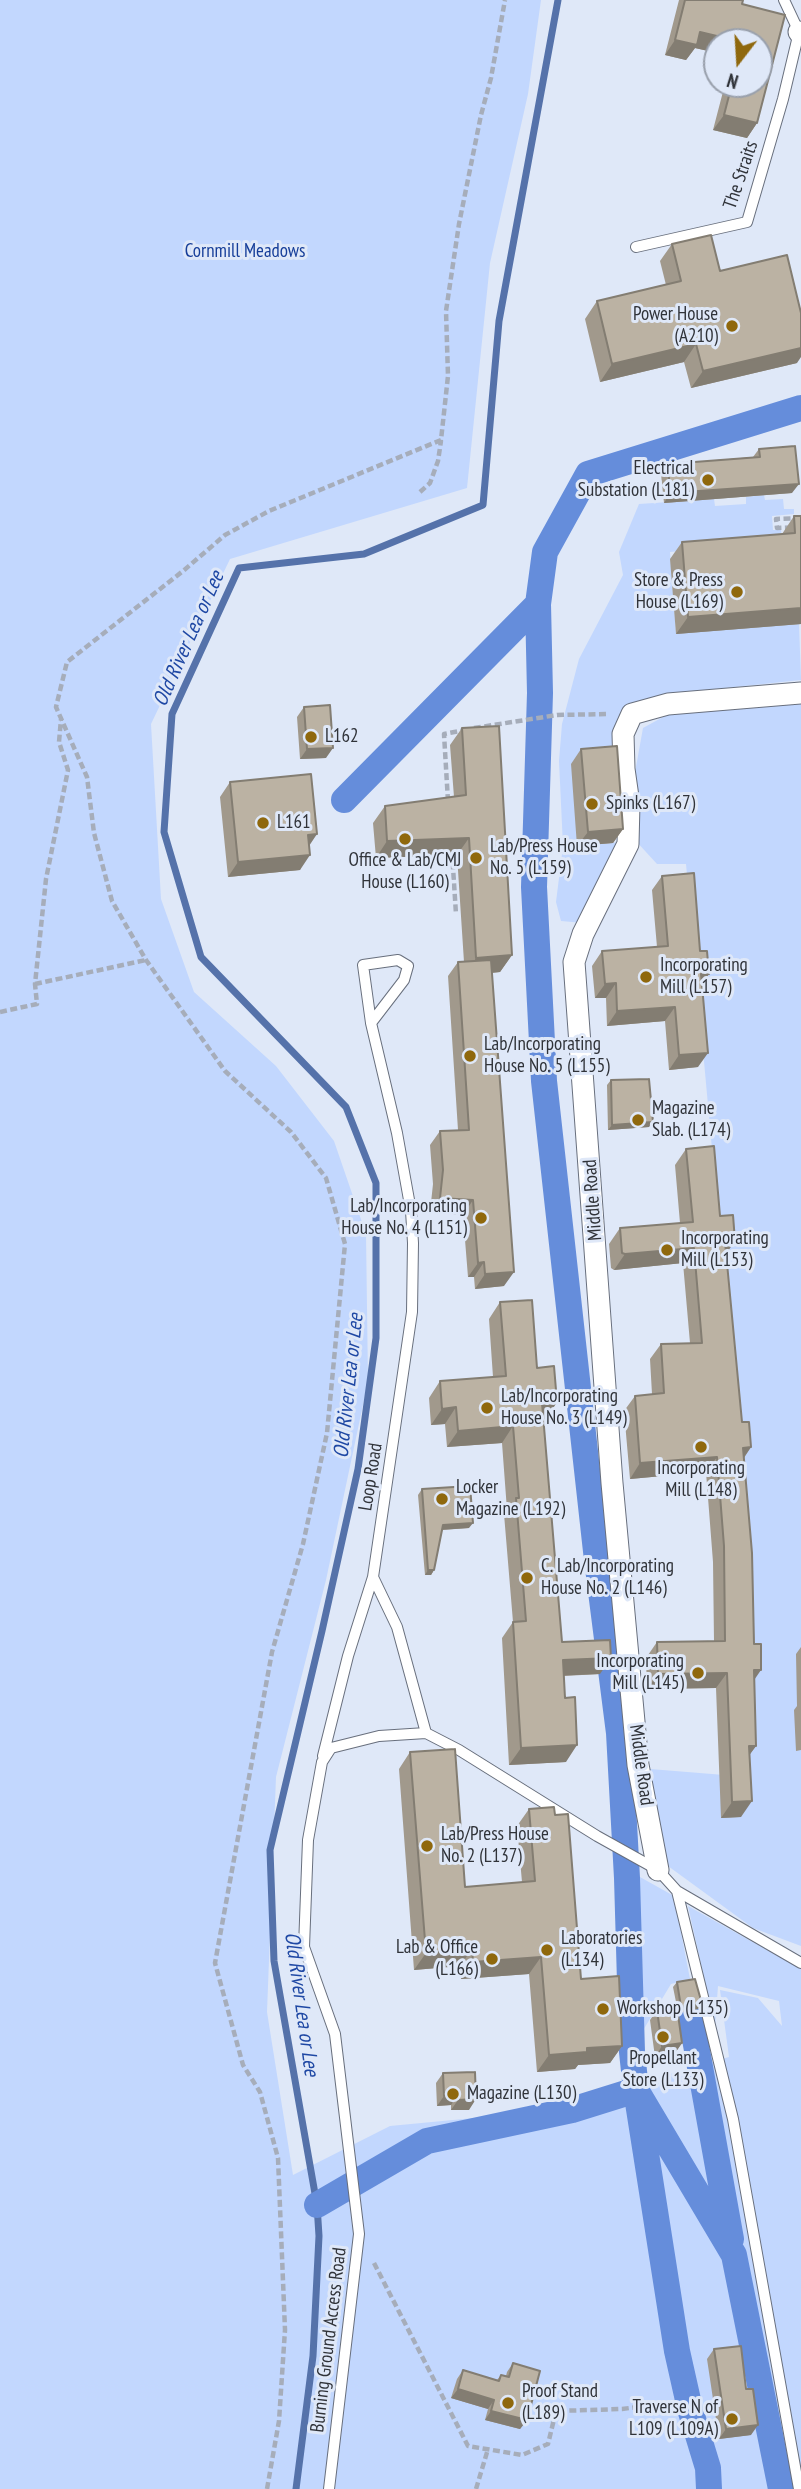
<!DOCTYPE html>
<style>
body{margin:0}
#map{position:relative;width:801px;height:2489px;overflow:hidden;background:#dfe8f8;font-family:"PT Sans Narrow",sans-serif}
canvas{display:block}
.north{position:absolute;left:703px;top:28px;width:70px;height:70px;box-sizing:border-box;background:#dfe8f8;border:2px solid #99a0ac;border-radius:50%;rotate:197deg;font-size:19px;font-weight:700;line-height:28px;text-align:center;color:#303339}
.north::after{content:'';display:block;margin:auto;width:24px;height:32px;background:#8f680d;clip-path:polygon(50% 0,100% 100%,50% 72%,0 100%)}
</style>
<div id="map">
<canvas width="801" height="2489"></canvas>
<div class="north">N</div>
</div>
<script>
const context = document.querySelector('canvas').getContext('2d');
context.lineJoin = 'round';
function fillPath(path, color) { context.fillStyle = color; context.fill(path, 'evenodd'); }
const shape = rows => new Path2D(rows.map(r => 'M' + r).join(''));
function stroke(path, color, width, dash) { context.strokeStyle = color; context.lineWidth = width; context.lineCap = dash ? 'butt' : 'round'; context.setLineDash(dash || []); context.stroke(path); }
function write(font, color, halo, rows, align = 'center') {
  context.font = font + ' "PT Sans Narrow",sans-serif'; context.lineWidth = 6; context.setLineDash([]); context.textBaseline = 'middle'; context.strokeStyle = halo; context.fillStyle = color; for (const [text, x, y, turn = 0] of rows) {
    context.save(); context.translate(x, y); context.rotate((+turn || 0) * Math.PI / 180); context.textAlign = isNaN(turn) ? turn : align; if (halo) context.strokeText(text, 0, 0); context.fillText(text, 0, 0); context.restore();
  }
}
fillPath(shape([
 [0,0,541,0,528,94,490,263,467,488,230,559,151,724,161,899,194,992,276,1066,334,1141,366,1234,368,1381,326,1580,276,1777,267,2012,293,2175,390,2126,568,2109,629,2086,729,2057,720,1990,758,1998,782,2026,779,2001,718,1986,715,2027,688,1906,801,1969,801,2489,0,2489],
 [764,495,765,500,783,499,784,509,794,509,794,514,772,516,773,530,781,530,782,542,670,552,676,633,799,624,801,680,668,694,642,701,577,846,623,842,584,923,561,921,556,902,563,846,559,761,562,724,579,659,623,575,619,552,639,504,714,499,715,506,746,504,746,497],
 [801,698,801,1946,753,1928,668,1866,651,1785,650,1769,749,1777,740,1456,686,864,657,864,635,840,634,778,643,728,674,711],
 [631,1872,674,1896,690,1979,671,1984,639,2037]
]), '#c2d7fe');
stroke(shape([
 [296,2489,313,2356,319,2236,317,2205,274,1961,270,1850,322,1631,358,1469,376,1338,376,1183,346,1107,201,957,164,832,172,714,239,568,364,554,483,505,499,321,558,0]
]), '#5572aa', 7);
stroke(shape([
 [344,800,538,604],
 [691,2017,731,2239],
 [317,2205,427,2141,572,2110,636,2090,677,2351,690,2409,708,2468,709,2489],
 [781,2489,734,2255,636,2090,632,2052,627,1878,619,1733,597,1560,544,1081,534,887,540,693,538,604,545,552,588,474,801,408]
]), '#658ddb', 26);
const service = shape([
 [636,247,747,222,783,99,799,32,784,0],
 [371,1023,404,980,408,966,398,960,363,965,371,1023,397,1133,411,1211,413,1243,412,1312,373,1577,397,1627,426,1733,459,1750,597,1836,658,1870,677,1891,801,1963],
 [323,1756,348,1656,373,1577],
 [677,1891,733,2119,799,2489],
 [329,2489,359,2234,335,2034,304,1947,308,1840,322,1762,331,1748,379,1736,426,1733]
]);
const minor = shape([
 [799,32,801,34],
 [658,1870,638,1765,612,1483,574,962,583,934,628,844,629,804,624,769,623,734,632,714,668,704,801,693]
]);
stroke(service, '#686f7d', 12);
stroke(minor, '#686f7d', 23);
stroke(shape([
 [420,492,430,483,438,461,441,441],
 [801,518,776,519,777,528,801,527],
 [474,728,557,715,608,714],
 [448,801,444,734,465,730],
 [452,852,456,914],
 [35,984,146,960],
 [0,1012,37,1004,35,984,46,879,68,770,59,742,61,719],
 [374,2263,468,2446,522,2455,548,2444,556,2411,622,2409,675,2402],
 [267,2489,279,2421,285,2330,278,2158,260,2092,243,2065,215,1963,272,1652,303,1544,327,1433,345,1244,326,1178,291,1132,225,1071,146,960,112,901,94,833,87,777,56,707,67,662,183,571,225,535,269,511,441,440,448,376,446,311,459,224,481,115,491,78,505,0],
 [476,2489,488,2449]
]), '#a6adba', 4.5, [7, 3.5]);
stroke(service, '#fff', 10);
stroke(minor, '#fff', 21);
fillPath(shape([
 [679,0,743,0,742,4,785,15,757,123,747,138,713,130,725,84,759,84,759,42,717,42,717,53,695,48,686,60,665,55],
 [672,244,720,271,797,363,691,388,684,362,600,382,585,319,597,301,666,285,660,261],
 [759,449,792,493,664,503,661,474,668,464,753,457],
 [794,516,801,624,676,634,670,559,682,542,782,534],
 [304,707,326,758,300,759,297,717],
 [462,728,512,955,500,972,492,973,504,1286,475,1289,474,1277,468,1277,463,1215,430,1212,433,1184,430,1145,440,1131,458,1130,448,976,458,962,464,962,457,855,376,858,373,823,385,806,454,797,450,745],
 [581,749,623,829,613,843,577,846,571,764],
 [230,782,309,846,300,870,228,877,220,797],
 [662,876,700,951,709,974,702,984,698,1067,669,1070,665,1021,607,1026,606,998,595,998,592,966,602,951,657,947,652,890],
 [611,1080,649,1127,608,1130,607,1085],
 [686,1149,720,1216,726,1254,742,1422,751,1447,744,1458,754,1681,756,1746,750,1754,741,1817,721,1818,716,1688,647,1689,646,1658,657,1642,714,1641,713,1562,706,1472,630,1479,624,1411,635,1396,652,1394,650,1359,661,1344,690,1343,683,1263,614,1270,611,1268,609,1244,620,1228,680,1223,675,1165],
 [500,1302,557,1402,546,1419,543,1419,562,1642,600,1674,564,1676,566,1762,509,1765,502,1638,513,1622,504,1514,507,1510,502,1443,447,1447,445,1424,431,1425,429,1398,440,1381,493,1377,489,1319],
 [422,1489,469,1528,442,1530,434,1570,431,1575,425,1575,418,1495],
 [801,1647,801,1750,796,1751,794,1710,797,1706,796,1654],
 [410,1752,465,1887,522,1882,517,1826,529,1809,555,1815,581,1979,622,2046,610,2063,578,2065,575,2069,537,2072,529,1974,461,1979,460,1966,414,1970,399,1769],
 [677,1982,702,2004,698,2009,678,2013,682,2043,675,2053,655,2057,650,2020,657,2010,677,2007,673,1987],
 [443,2073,469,2110,451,2110,451,2105,437,2106,436,2083],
 [714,2349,751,2435,719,2439,707,2359],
 [513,2363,527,2420,520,2429,485,2420,488,2409,451,2398,457,2379,463,2370,497,2380,501,2375,506,2376,507,2372]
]), '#a1998c');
fillPath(shape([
 [700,32,742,42,717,42,717,53,695,48,686,60,665,55,675,40],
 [724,115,757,123,747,138,713,130],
 [696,344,684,362,600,382,612,364],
 [801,348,801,357,797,363,691,388,703,371],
 [799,484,792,493,664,503,670,493],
 [801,608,801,624,676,634,688,617],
 [333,748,326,758,300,759,307,749],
 [623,829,613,843,577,846,588,832],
 [317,834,307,849,308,835],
 [469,838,457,855,376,858,387,841],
 [310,855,300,870,228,877,238,862],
 [512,955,500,972,465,975,476,958],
 [701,974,709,974,699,988],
 [616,983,606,998,595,998,605,984],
 [675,1007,665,1021,607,1026,617,1011],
 [708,1053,698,1067,669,1070,679,1055],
 [653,1122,649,1127,608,1130,612,1125],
 [440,1198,473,1200,463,1215,430,1212],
 [735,1241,724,1257,725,1242],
 [694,1248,683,1263,614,1270,625,1254],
 [484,1262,474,1277,468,1277,478,1263],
 [514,1272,504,1286,475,1289,485,1274],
 [557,1402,546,1419,530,1420,542,1403],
 [456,1407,445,1424,431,1425,442,1409],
 [513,1426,502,1443,447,1447,458,1431],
 [751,1447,740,1463,743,1448],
 [717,1457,706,1472,630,1479,640,1463],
 [473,1523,469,1528,439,1530,443,1525],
 [428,1570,434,1570,431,1575,425,1575],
 [611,1658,600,1674,552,1676,563,1660],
 [754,1670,761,1670,750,1686],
 [727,1673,716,1688,647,1689,658,1674],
 [577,1745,566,1762,509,1765,521,1748],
 [749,1746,756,1746,745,1761],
 [752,1801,741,1817,721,1818,732,1802],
 [472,1949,460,1966,414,1970,426,1953],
 [541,1957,529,1974,461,1979,473,1962],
 [702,2004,698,2009,678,2013,681,2007],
 [682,2043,675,2053,655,2057,662,2046],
 [622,2046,610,2063,578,2065,575,2069,537,2072,549,2055,587,2048],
 [458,2095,451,2105,437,2106,444,2096],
 [476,2099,469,2110,451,2110,458,2100],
 [458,2389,494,2400,488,2409,451,2398],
 [491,2411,527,2420,520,2429,485,2420],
 [758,2425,751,2435,719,2439,726,2429]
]), '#837d72');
const building = shape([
 [685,0,743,0,742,4,785,15,757,123,724,115,732,84,759,84,759,42,742,42,700,32,697,45,675,40,685,0],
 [711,235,720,271,787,255,801,313,801,348,703,371,696,344,612,364,597,301,681,281,672,244,711,235],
 [795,446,799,484,670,493,668,464,760,457,759,449,795,446],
 [794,516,801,516,801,608,688,617,682,542,795,533,794,516],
 [330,705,333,748,307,749,304,707,330,705],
 [499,726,512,955,476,958,469,838,387,841,385,806,466,795,462,728,499,726],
 [617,746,623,829,588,832,581,749,617,746],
 [311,774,317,834,308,835,310,855,238,862,230,782,311,774],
 [694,873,700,951,707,951,709,974,701,974,708,1053,679,1055,675,1007,617,1011,616,983,605,984,602,951,668,946,662,876,694,873],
 [491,960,514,1272,485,1274,484,1262,478,1263,473,1200,440,1198,443,1170,440,1131,469,1130,458,962,491,960],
 [649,1079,653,1122,612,1125,611,1080,649,1079],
 [714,1146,720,1216,733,1215,735,1241,725,1242,742,1422,749,1422,751,1447,743,1448,752,1553,754,1644,761,1644,761,1670,754,1670,756,1746,749,1746,752,1801,732,1802,727,1673,658,1674,657,1642,725,1641,724,1546,717,1457,640,1463,635,1396,664,1393,661,1344,702,1343,694,1248,625,1254,622,1253,620,1228,693,1222,686,1149,714,1146],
 [532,1300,537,1368,554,1366,557,1402,542,1403,562,1642,610,1640,611,1658,563,1660,565,1698,575,1697,577,1745,521,1748,513,1622,526,1621,516,1498,519,1498,513,1426,458,1431,456,1407,442,1409,440,1381,506,1376,500,1302,532,1300],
 [470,1486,473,1523,443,1525,434,1570,428,1570,422,1489,470,1486],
 [455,1749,465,1887,535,1881,529,1809,554,1807,555,1815,568,1814,581,1979,619,1976,622,2046,587,2048,587,2052,549,2055,541,1957,473,1962,472,1949,426,1953,410,1752,455,1749],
 [695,1979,702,2004,681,2007,677,1982,695,1979],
 [677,2007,682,2043,662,2046,657,2010,677,2007],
 [475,2072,476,2099,458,2100,458,2095,444,2096,443,2073,475,2072],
 [741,2346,746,2389,753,2389,758,2425,726,2429,714,2349,741,2346],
 [513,2363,540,2371,527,2420,491,2411,494,2400,458,2389,463,2370,499,2381,501,2375,509,2377,513,2363]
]);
fillPath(building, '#bbb2a3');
stroke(building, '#837d72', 2);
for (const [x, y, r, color] of [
 [732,326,7,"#8f680d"],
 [708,480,7,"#8f680d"],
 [737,592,7,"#8f680d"],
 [311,737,7,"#8f680d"],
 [592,804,7,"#8f680d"],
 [263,823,7,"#8f680d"],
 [405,839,7,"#8f680d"],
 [476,858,7,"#8f680d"],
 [646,977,7,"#8f680d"],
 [470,1056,7,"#8f680d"],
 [638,1120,7,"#8f680d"],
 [481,1218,7,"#8f680d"],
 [667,1250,7,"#8f680d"],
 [487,1408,7,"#8f680d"],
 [701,1447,7,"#8f680d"],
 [442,1499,7,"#8f680d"],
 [527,1578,7,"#8f680d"],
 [698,1673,7,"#8f680d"],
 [427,1846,7,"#8f680d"],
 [547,1950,7,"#8f680d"],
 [492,1959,7,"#8f680d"],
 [603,2009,7,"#8f680d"],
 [663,2037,7,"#8f680d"],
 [453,2094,7,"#8f680d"],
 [508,2403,7,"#8f680d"],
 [732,2419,7,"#8f680d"]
]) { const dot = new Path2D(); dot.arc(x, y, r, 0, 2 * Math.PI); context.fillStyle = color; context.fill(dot); stroke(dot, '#dfe8f8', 2.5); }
write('19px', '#303339', '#dfe8f8', [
 ["The Straits",741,175,-71],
 ["Middle Road",593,1200,-94],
 ["Loop Road",371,1477,-81],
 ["Middle Road",641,1765,82],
 ["Burning Ground Access Road",329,2340,-83]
]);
write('19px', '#163e99', '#dfe8f8', [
 ["Cornmill Meadows",245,252]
]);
write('19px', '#303339', '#dfe8f8', [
 ["Power House",718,315,"right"],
 ["(A210)",718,337,"right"],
 ["Electrical",694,469,"right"],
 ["Substation (L181)",694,491,"right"],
 ["Store & Press",723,581,"right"],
 ["House (L169)",723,603,"right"],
 ["L162",325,737],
 ["Spinks (L167)",606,804],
 ["L161",277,823],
 ["Lab/Press House",490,847],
 ["No. 5 (L159)",490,869],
 ["Office & Lab/CMJ",405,861,"center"],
 ["House (L160)",405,883,"center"],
 ["Incorporating",660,966],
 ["Mill (L157)",660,988],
 ["Lab/Incorporating",484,1045],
 ["House No. 5 (L155)",484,1067],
 ["Magazine",652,1109],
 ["Slab. (L174)",652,1131],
 ["Lab/Incorporating",467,1207,"right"],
 ["House No. 4 (L151)",467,1229,"right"],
 ["Incorporating",681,1239],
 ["Mill (L153)",681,1261],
 ["Lab/Incorporating",501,1397],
 ["House No. 3 (L149)",501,1419],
 ["Incorporating",701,1469,"center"],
 ["Mill (L148)",701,1491,"center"],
 ["Locker",456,1488],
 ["Magazine (L192)",456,1510],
 ["C. Lab/Incorporating",541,1567],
 ["House No. 2 (L146)",541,1589],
 ["Incorporating",684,1662,"right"],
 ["Mill (L145)",684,1684,"right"],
 ["Lab/Press House",441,1835],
 ["No. 2 (L137)",441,1857],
 ["Laboratories",561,1939],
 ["(L134)",561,1961],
 ["Lab & Office",478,1948,"right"],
 ["(L166)",478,1970,"right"],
 ["Workshop (L135)",617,2009],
 ["Propellant",663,2059,"center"],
 ["Store (L133)",663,2081,"center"],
 ["Magazine (L130)",467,2094],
 ["Proof Stand",522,2392],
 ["(L189)",522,2414],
 ["Traverse N of",718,2408,"right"],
 ["L109 (L109A)",718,2430,"right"]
], 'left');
write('italic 21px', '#1f48a4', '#dfe8f8', [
 ["Old River Lea or Lee",189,639,-66],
 ["Old River Lea or Lee",349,1386,-84],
 ["Old River Lea or Lee",301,2004,82]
]);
</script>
